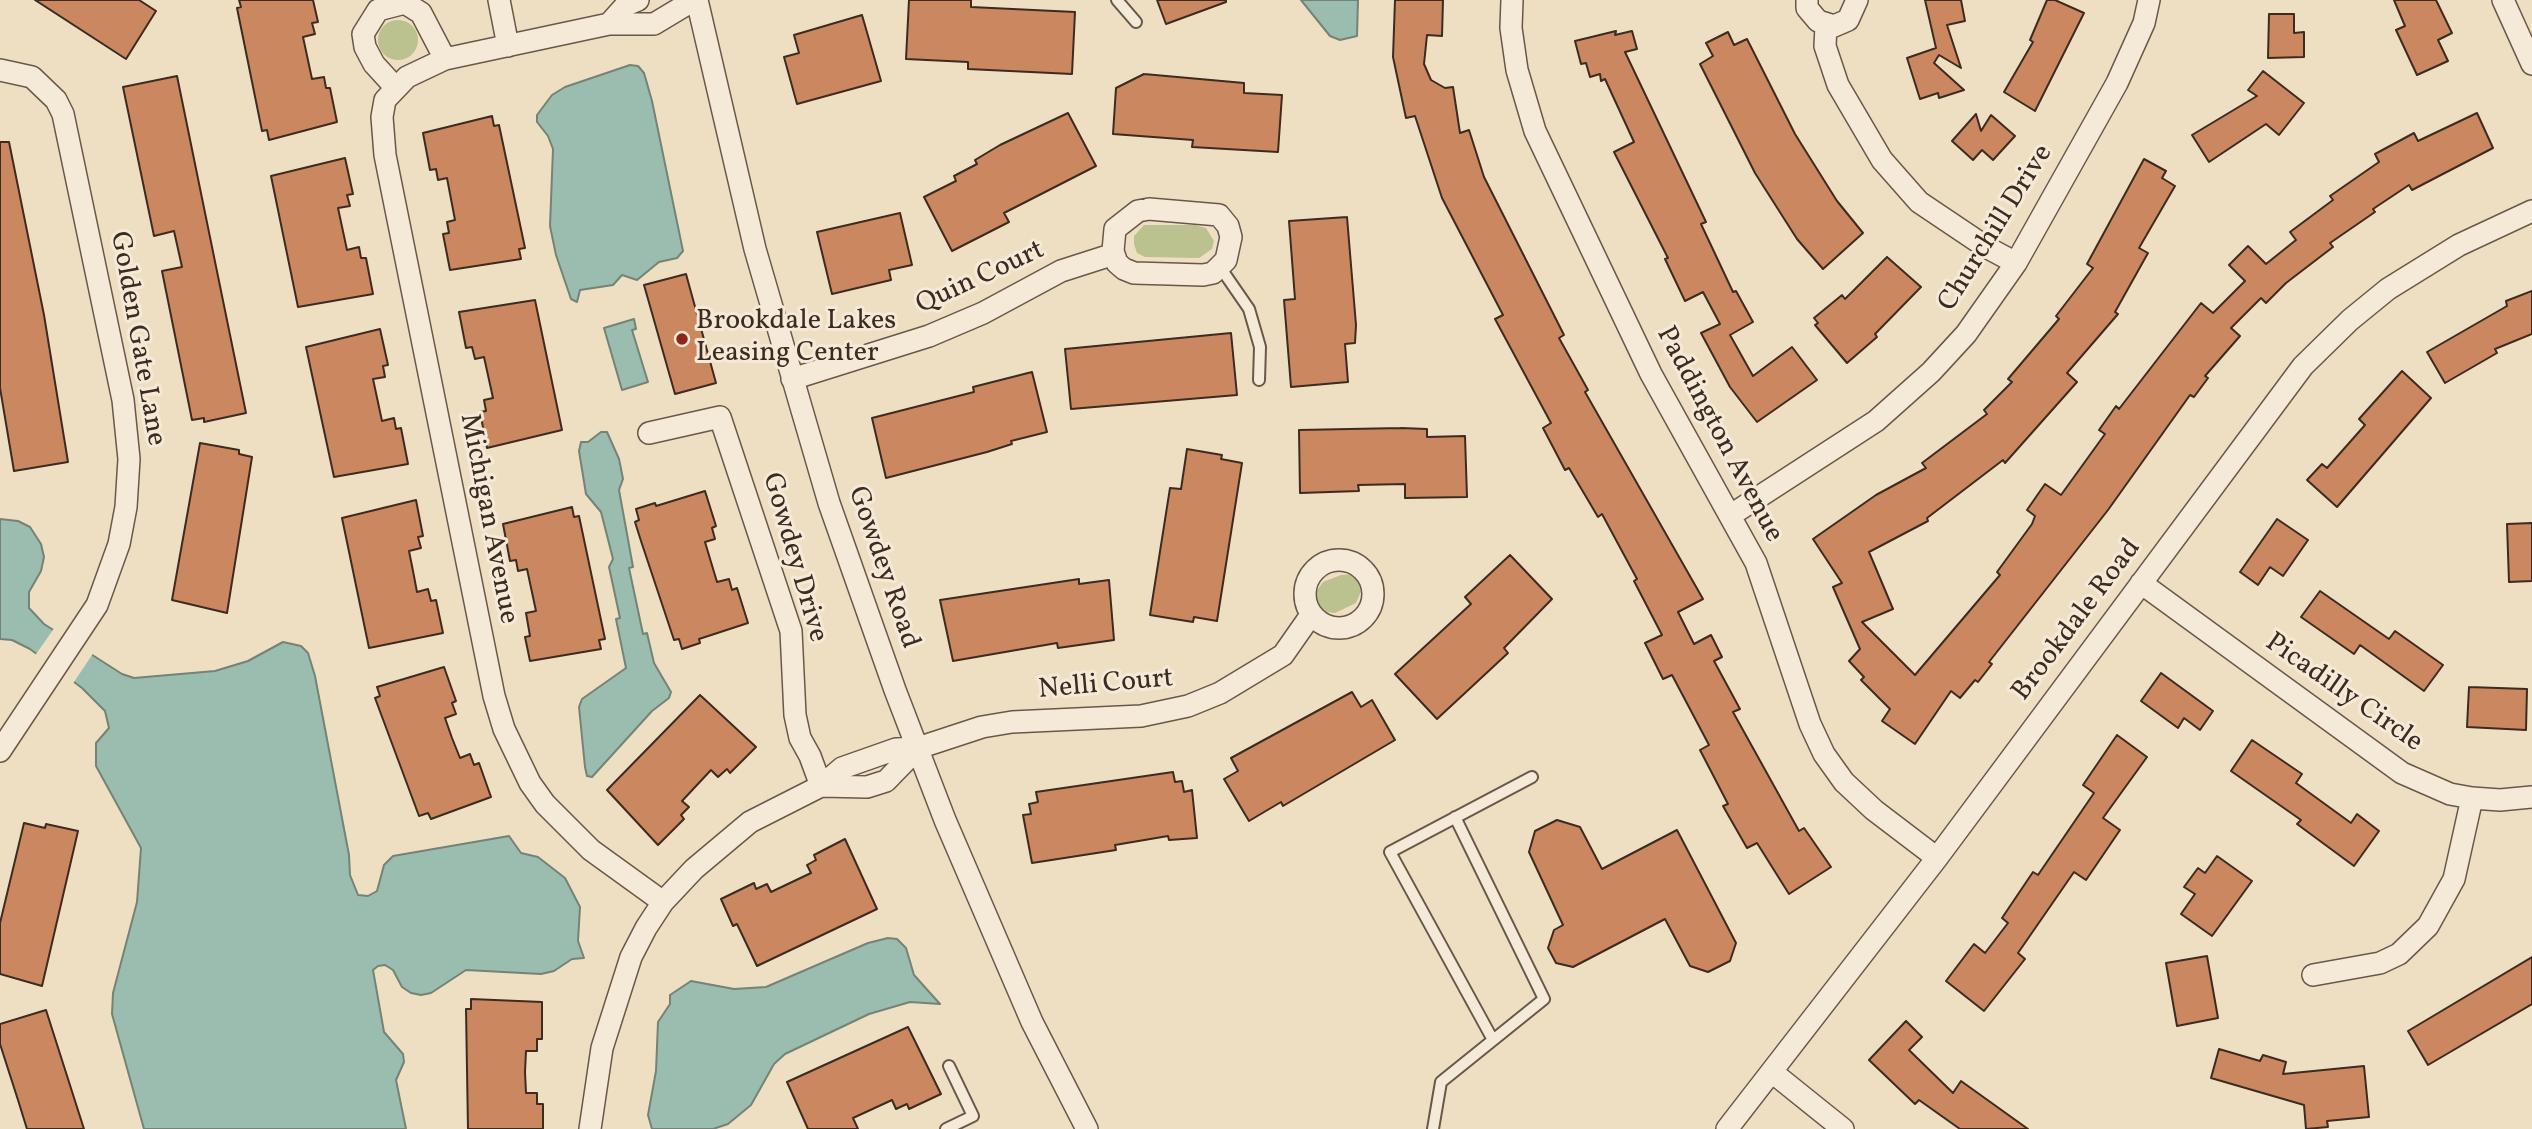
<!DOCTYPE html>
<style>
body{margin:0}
canvas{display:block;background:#eedfc2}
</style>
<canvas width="2532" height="1129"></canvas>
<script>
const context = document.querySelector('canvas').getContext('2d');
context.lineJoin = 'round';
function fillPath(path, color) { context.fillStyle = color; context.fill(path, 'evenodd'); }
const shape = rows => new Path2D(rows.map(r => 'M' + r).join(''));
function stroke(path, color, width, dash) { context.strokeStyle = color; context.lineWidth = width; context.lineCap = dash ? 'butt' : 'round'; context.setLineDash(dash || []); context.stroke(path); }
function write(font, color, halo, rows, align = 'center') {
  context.font = font + ' Vollkorn,serif'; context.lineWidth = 6; context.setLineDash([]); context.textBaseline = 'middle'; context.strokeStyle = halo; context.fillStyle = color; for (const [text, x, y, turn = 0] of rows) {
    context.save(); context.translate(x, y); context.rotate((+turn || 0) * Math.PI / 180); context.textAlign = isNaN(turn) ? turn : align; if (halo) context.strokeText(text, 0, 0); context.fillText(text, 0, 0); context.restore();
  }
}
fillPath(shape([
 '378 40a20 20 0 1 1 40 0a20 20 0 1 1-40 0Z',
 [1144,225,1195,225,1206,228,1214,241,1212,249,1199,258,1145,257,1137,253,1134,244,1134,236],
 [1354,574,1362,589,1356,603,1335,613,1324,612,1317,604,1316,592,1323,582,1341,575]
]), '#bcc190');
const water = shape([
 [1301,0,1358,0,1357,36,1340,40,1330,36,1301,0],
 [630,65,638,66,644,73,652,101,683,251,677,258,659,262,637,280,622,275,613,285,580,290,577,302,571,299,556,255,550,226,553,149,548,136,537,122,537,115,552,95,565,87,630,65],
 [634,319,636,329,632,330,648,382,622,390,604,328,634,319],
 [601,432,607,432,619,459,623,479,619,490,633,567,629,568,643,634,647,633,654,663,671,692,669,698,652,711,592,777,587,776,585,767,579,707,582,699,626,668,616,619,620,618,609,567,613,559,601,512,586,494,579,451,581,442,588,442,601,432],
 [0,519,18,521,30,527,41,544,44,557,41,571,29,592,29,608,44,624,122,674,134,678,215,671,248,661,283,642,301,646,308,653,315,676,349,855,350,875,358,895,368,896,377,891,384,865,393,856,509,836,521,853,538,857,565,878,580,907,578,941,584,958,572,959,554,971,541,974,466,970,431,993,421,995,411,993,402,987,393,970,385,965,378,966,373,970,384,1032,403,1054,404,1062,396,1080,406,1129,144,1129,112,1014,113,993,137,902,141,848,96,766,96,743,109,728,105,711,82,688,30,649,12,640,0,639,0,519],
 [888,938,897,939,906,948,914,975,940,1004,910,1002,869,1014,785,1054,774,1064,751,1105,728,1124,713,1129,652,1129,648,1115,656,1071,658,1022,670,1004,670,995,691,981,734,989,766,987,868,943,888,938]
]);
fillPath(water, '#9abdaf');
stroke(water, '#758376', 2);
fillPath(shape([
 [55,627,94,652,72,685,34,657]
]), '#eedfc2');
const building = shape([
 [35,0,139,0,156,11,126,59,35,0],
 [239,0,313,0,318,22,312,23,315,34,303,37,312,79,324,77,326,88,330,88,337,122,269,140,267,130,262,131,237,8,241,7,239,0],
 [909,0,971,0,971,7,1075,12,1072,74,968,69,968,62,906,59,909,0],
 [1157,0,1226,0,1226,2,1166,24,1157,0],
 [1395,0,1443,0,1442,36,1427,35,1424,64,1431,80,1445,88,1453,87,1460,133,1469,130,1484,177,1564,335,1559,338,1588,390,1585,392,1703,599,1678,612,1694,644,1711,635,1722,657,1714,661,1740,709,1733,712,1799,831,1804,828,1831,867,1789,894,1757,843,1747,848,1723,806,1728,804,1700,750,1709,745,1672,675,1663,679,1645,643,1662,635,1634,581,1637,579,1602,514,1598,517,1569,468,1565,470,1543,428,1551,423,1495,319,1503,315,1442,198,1415,116,1406,118,1393,57,1395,0],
 [1925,0,1961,0,1965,21,1947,25,1961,68,1939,55,1934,63,1964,90,1939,98,1938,93,1920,99,1907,58,1936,48,1925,0],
 [2047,0,2055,0,2084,13,2035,111,2004,92,2033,42,2030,40,2047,0],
 [2394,0,2436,0,2452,33,2438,40,2448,61,2417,75,2396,30,2405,26,2394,0],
 [2269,14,2294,14,2294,33,2304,32,2304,57,2268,58,2269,14],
 [862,15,881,81,797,104,784,57,799,53,794,35,862,15],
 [1616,31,1615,35,1632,31,1637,49,1625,52,1706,222,1701,224,1733,292,1736,291,1753,322,1730,335,1753,376,1792,347,1817,380,1757,422,1730,387,1701,333,1720,324,1703,292,1685,301,1665,259,1668,258,1614,152,1634,142,1605,79,1601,81,1600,74,1590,77,1586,63,1581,64,1575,41,1616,31],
 [1728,32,1734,45,1747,39,1795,134,1837,201,1863,233,1823,269,1797,239,1755,173,1700,64,1713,56,1706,43,1728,32],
 [2263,71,2304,103,2279,135,2266,124,2209,162,2192,135,2257,96,2248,90,2263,71],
 [1144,74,1244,83,1244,93,1282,95,1278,152,1192,147,1193,140,1113,134,1116,88,1144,74],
 [177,76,246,413,204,422,204,418,192,420,162,271,182,267,174,231,154,236,123,87,177,76],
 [1068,113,1096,166,1004,213,1009,222,952,251,924,197,956,181,954,176,977,164,975,160,1000,145,1068,113],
 [2477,113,2493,148,2412,190,2409,185,2373,209,2375,212,2330,243,2333,247,2286,283,2266,303,2261,298,2231,328,2240,336,2205,376,2208,378,2194,397,2190,395,2108,510,1989,662,1992,664,1978,682,1975,680,1960,698,1951,691,1915,744,1882,721,1890,709,1861,680,1864,677,1849,661,1860,649,1833,587,1842,583,1813,539,1876,495,1926,468,1922,463,1987,414,1984,410,2012,382,2008,379,2059,319,2056,316,2093,268,2087,264,2144,159,2166,171,2162,178,2175,186,2139,248,2148,253,2115,312,2118,314,2067,373,2077,382,2005,463,2003,460,1927,518,1928,521,1869,552,1893,609,1862,622,1915,675,2000,575,1997,572,2032,524,2035,516,2027,510,2045,484,2061,495,2105,434,2099,430,2116,406,2119,409,2201,303,2213,313,2245,281,2229,265,2248,246,2266,264,2296,240,2290,232,2333,200,2330,196,2379,162,2375,154,2414,133,2418,141,2477,113],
 [1976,114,1981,131,1991,115,2015,136,1993,160,1982,150,1973,160,1952,141,1976,114],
 [492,116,494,126,499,125,525,248,519,249,521,259,450,270,443,234,449,233,447,222,455,220,447,178,438,180,436,169,430,170,423,133,492,116],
 [0,142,9,142,44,315,68,462,14,471,0,388,0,142],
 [345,158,353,194,347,195,350,206,338,208,347,250,359,247,361,258,366,258,373,294,298,307,271,176,345,158],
 [900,213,912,265,889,270,891,280,832,294,817,232,900,213],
 [1347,217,1356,325,1355,343,1345,344,1348,382,1291,387,1284,300,1295,299,1289,221,1347,217],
 [1887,257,1921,287,1875,334,1877,337,1847,363,1815,325,1818,323,1814,318,1842,295,1845,299,1887,257],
 [686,274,716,383,675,394,644,285,686,274],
 [2532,291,2532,334,2495,349,2497,353,2445,383,2427,352,2507,306,2506,301,2532,291],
 [535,300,562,430,487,448,480,412,486,411,484,400,493,398,484,357,475,359,472,347,466,348,459,312,535,300],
 [380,329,388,365,383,366,385,377,373,379,382,421,394,418,396,429,401,428,408,464,334,477,306,347,380,329],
 [1231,333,1237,395,1071,409,1065,349,1231,333],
 [2402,371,2431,398,2337,507,2307,480,2322,464,2327,468,2365,425,2359,419,2402,371],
 [1032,372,1047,432,1011,441,1012,444,987,452,886,478,872,418,974,392,973,387,1032,372],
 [1401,428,1427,429,1427,437,1465,436,1467,497,1405,498,1405,484,1358,485,1359,491,1300,493,1299,430,1401,428],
 [200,443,239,450,239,454,252,457,227,613,172,600,200,443],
 [1187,449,1222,455,1221,459,1242,463,1217,621,1194,617,1193,622,1150,615,1170,488,1181,489,1187,449],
 [705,491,716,526,712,528,715,539,705,542,717,582,729,579,732,590,737,588,748,623,699,639,700,643,682,649,679,639,674,640,641,541,635,522,639,520,636,509,655,503,656,506,705,491],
 [416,500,423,536,418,537,421,548,409,551,413,571,417,592,428,589,431,601,436,600,443,633,369,648,342,518,416,500],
 [572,507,574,517,579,516,605,639,599,640,601,649,530,661,525,637,530,636,526,613,536,611,527,569,518,571,516,560,510,561,503,524,572,507],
 [2277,519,2308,540,2283,576,2270,567,2258,585,2240,572,2277,519],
 [2532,523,2532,581,2509,582,2507,524,2532,523],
 [1510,555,1552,599,1504,648,1508,653,1437,719,1395,674,1471,604,1465,597,1510,555],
 [1079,579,1079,584,1109,580,1114,640,1058,648,1057,643,953,661,940,600,1079,579],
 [2320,591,2389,639,2395,631,2443,665,2424,691,2360,645,2354,654,2301,617,2320,591],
 [444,667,456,701,452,703,456,714,445,718,452,738,460,758,470,754,474,765,479,763,491,797,431,819,428,813,419,816,375,698,380,696,377,687,444,667],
 [2161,673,2213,711,2200,730,2184,718,2178,728,2141,701,2161,673],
 [2469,687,2527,689,2526,730,2467,727,2469,687],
 [1352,692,1361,707,1372,700,1395,740,1283,806,1281,802,1249,821,1224,779,1238,771,1231,758,1352,692],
 [700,695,756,747,730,773,727,769,718,777,711,770,682,801,689,807,681,815,684,819,658,845,607,790,700,695],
 [2117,735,2147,757,2103,818,2120,830,2086,880,2074,872,2018,953,2025,959,1984,1011,1946,981,1974,944,1985,953,2008,923,2002,918,2033,872,2038,875,2094,793,2083,785,2117,735],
 [2252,740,2302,774,2296,783,2351,823,2357,814,2379,831,2354,866,2297,824,2301,820,2231,771,2252,740],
 [1173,772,1175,782,1182,781,1184,792,1192,790,1197,838,1169,840,1168,836,1115,845,1116,850,1032,863,1023,815,1031,814,1029,804,1038,802,1036,792,1173,772],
 [1557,820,1580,827,1602,869,1677,830,1736,943,1730,961,1708,972,1690,966,1665,919,1573,967,1556,963,1548,948,1554,930,1563,925,1529,852,1535,831,1557,820],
 [24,823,45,828,46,824,78,831,42,986,0,974,0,923,24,823],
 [845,839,877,909,757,966,737,924,733,926,721,899,754,883,756,889,767,884,771,892,811,873,807,865,816,860,814,855,845,839],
 [2217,856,2252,881,2212,936,2181,914,2195,894,2184,887,2198,868,2205,873,2217,856],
 [2207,956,2218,1018,2177,1026,2166,963,2207,956],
 [2532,957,2532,1004,2428,1065,2408,1031,2532,957],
 [471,999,542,1002,542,1039,537,1039,537,1051,526,1051,525,1072,526,1093,537,1093,537,1104,543,1104,543,1129,468,1129,466,1009,471,1009,471,999],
 [46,1010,84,1129,27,1129,18,1100,0,1044,0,1024,46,1010],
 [1906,1021,1922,1037,1909,1050,1953,1093,1961,1081,2028,1129,1960,1129,1919,1100,1915,1104,1869,1060,1906,1021],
 [908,1027,941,1094,909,1109,907,1104,896,1109,892,1100,853,1118,858,1129,808,1129,787,1082,908,1027],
 [2219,1049,2260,1061,2263,1055,2286,1062,2283,1074,2364,1066,2369,1117,2327,1121,2328,1127,2306,1129,2304,1105,2211,1078,2219,1049]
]);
fillPath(building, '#cb8760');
stroke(building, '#3d2b21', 2);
const service = shape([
 [1117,0,1136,22],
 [1220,267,1249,309,1260,347,1259,380],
 [1493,1040,1390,852,1532,777],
 [946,1129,973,1116,949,1066],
 [1433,1129,1441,1082,1544,999,1455,817]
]);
const minor = shape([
 [499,0,508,46],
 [697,0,755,249,829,503,895,690,945,820,1032,1022,1087,1129],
 [1512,0,1511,28,1517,70,1535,131,1651,374,1756,563,1810,724,1824,754,1844,782,1874,810,1937,858],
 [1807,0,1807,8,1818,21,1834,26,1848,20,1857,0],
 [2503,0,2532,64],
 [609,24,626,5,638,0],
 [1826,25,1825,46,1838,85,1882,160,1919,202,1986,247,2016,263],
 [0,70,32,77,56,100,63,114,123,400,129,459,126,507,119,544,97,605,0,751],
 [395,87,374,64,365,47,363,34,378,10,405,3,421,13,445,59],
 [1149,209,1219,215,1228,226,1231,237,1226,260,1213,273,1203,275,1134,273,1124,269,1117,263,1113,251,1115,229,1138,211,1149,209],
 [792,379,929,336,983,313,1061,271,1114,254],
 [649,433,720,417,791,631,795,715,800,738,810,756,821,786],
 [1731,515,1876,421,1931,372,1966,334,2016,263,2117,83,2144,23,2149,0],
 '1305 594a34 34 0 1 1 68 0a34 34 0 1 1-68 0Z',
 [2141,583,2402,773,2450,794,2472,798,2500,800,2532,797],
 [821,786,867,787,886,781,918,748],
 [663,902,591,850,545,804,530,783,504,729,494,696,385,155,382,117,385,100,407,77,445,59,609,24,654,24,694,0],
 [2313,975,2380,963,2399,954,2428,926,2454,879,2472,798],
 [1772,1072,1843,1129],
 [590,1129,602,1048,631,957,646,928,663,902,694,869,750,822,821,786,842,768,896,749,918,748,982,727,1012,722,1141,716,1188,706,1220,693,1283,655,1311,615],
 [1727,1129,1937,858,2303,366,2350,320,2388,289,2459,245,2532,211]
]);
stroke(service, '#695849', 14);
stroke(minor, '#695849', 24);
stroke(service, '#f4ead7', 10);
stroke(minor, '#f4ead7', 21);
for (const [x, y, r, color] of [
 [682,339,7,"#8f2418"]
]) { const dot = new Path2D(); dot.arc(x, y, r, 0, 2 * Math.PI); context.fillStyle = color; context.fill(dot); stroke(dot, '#f4ead7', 2.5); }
write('28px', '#3d2b21', '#f4ead7', [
 ["Churchill Drive",1997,229,-58],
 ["Quin Court",981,279,-25],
 ["Golden Gate Lane",136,339,80],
 ["Paddington Avenue",1718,435,62],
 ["Michigan Avenue",487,519,79],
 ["Gowdey Drive",793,558,74],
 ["Gowdey Road",882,568,71],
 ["Brookdale Road",2078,621,-53],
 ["Nelli Court",1106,686,-5],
 ["Picadilly Circle",2343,694,35]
]);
write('28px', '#3d2b21', '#f4ead7', [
 ["Brookdale Lakes",696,323],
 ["Leasing Center",696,355]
], 'left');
</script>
